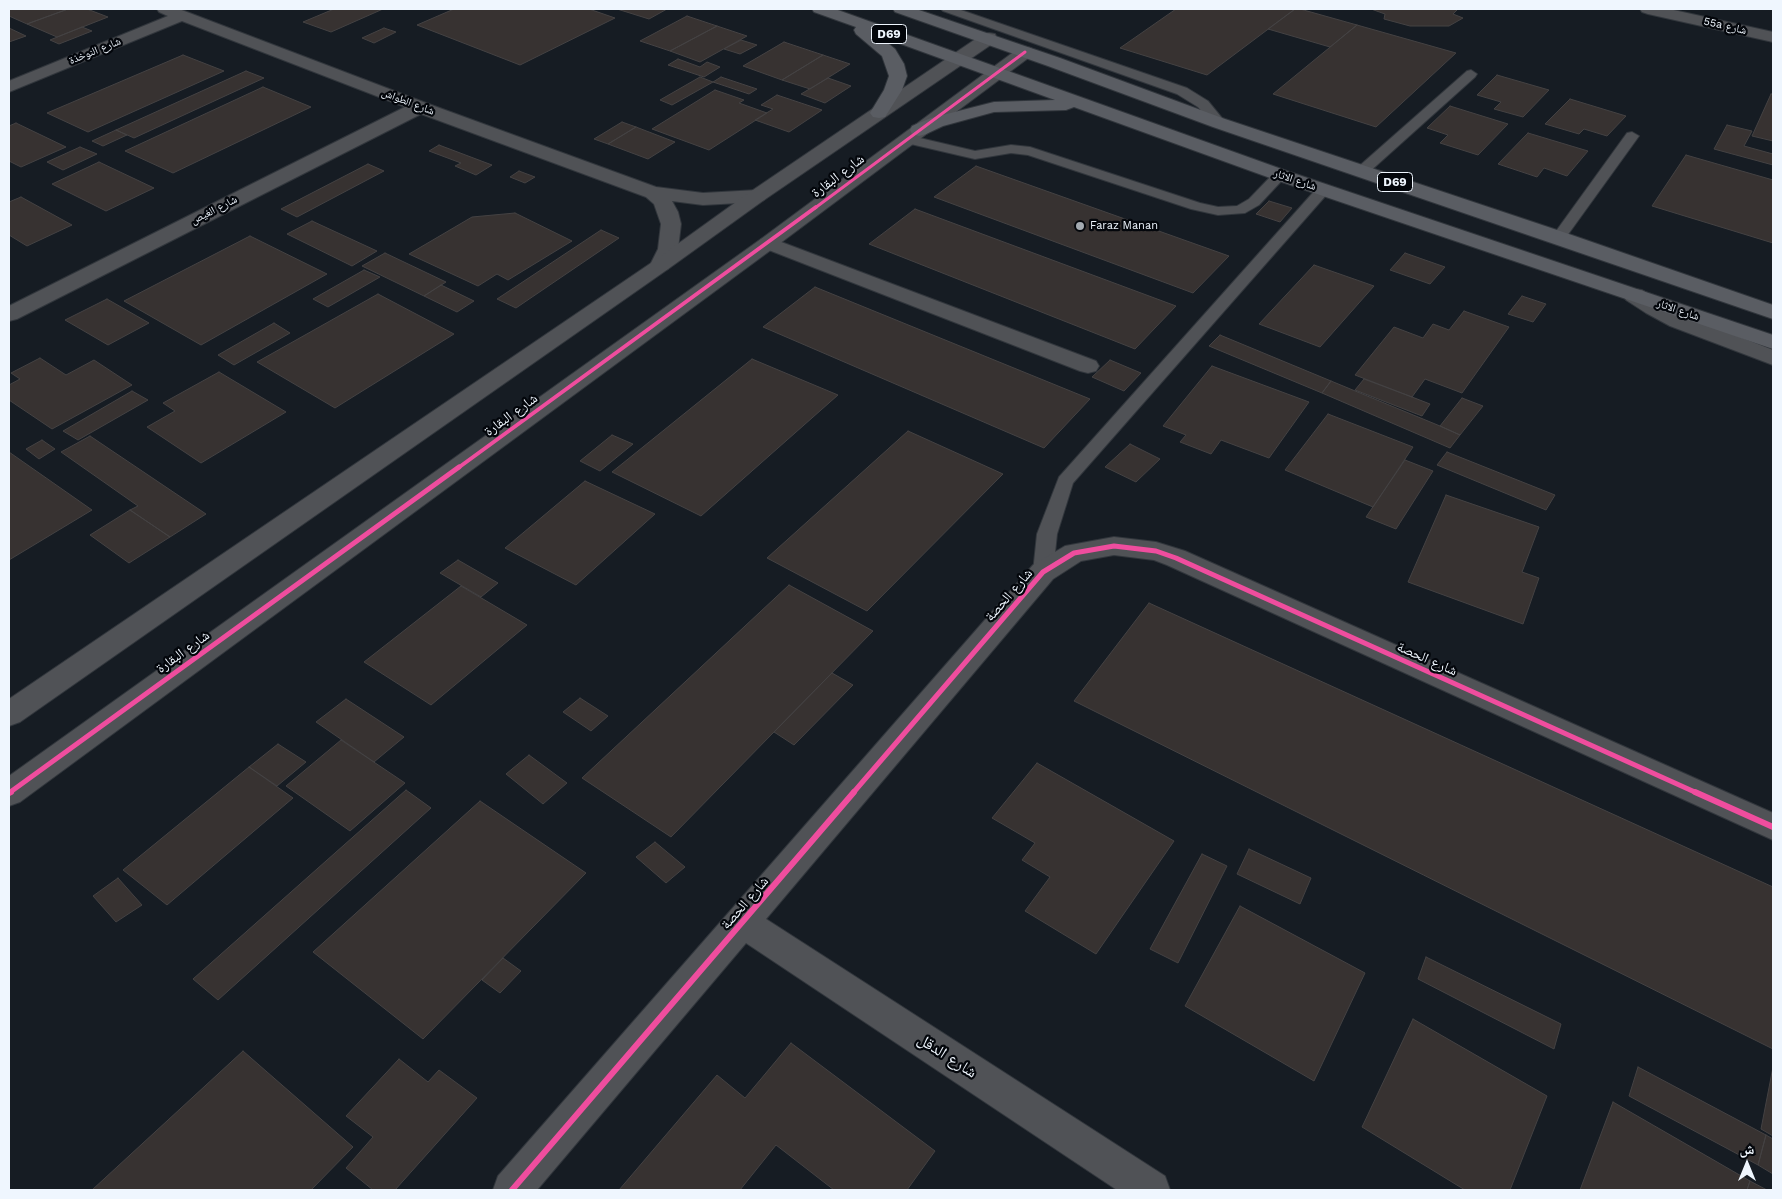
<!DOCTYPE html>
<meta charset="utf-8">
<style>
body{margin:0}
#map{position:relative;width:1782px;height:1199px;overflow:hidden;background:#161c23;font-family:"Work Sans","Noto Naskh Arabic",sans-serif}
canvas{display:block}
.frame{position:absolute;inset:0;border:10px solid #eff6fe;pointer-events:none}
.north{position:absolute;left:1722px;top:1139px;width:50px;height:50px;-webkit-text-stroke:4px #03060b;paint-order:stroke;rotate:0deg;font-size:14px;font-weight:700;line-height:20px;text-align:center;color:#eff6fe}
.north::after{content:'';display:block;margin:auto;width:18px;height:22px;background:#eff6fe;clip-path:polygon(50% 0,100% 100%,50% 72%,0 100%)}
</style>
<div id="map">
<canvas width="1782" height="1199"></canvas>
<div class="frame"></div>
<div class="north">ش</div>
</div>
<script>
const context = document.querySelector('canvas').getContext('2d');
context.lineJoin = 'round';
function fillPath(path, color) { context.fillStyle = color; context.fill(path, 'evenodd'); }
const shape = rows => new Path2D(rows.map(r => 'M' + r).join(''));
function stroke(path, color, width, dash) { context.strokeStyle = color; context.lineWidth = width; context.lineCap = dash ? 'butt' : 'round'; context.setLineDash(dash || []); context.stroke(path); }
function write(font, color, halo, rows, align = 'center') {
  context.font = font + ' "Work Sans","Noto Naskh Arabic",sans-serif'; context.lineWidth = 4.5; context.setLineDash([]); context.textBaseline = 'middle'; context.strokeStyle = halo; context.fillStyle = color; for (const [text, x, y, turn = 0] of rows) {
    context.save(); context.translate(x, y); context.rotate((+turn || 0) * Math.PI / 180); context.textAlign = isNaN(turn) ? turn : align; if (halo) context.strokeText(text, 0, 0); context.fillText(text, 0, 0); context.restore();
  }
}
const building = shape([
 [9,9,68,9,27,24,9,16,9,9],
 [68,9,87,9,108,17,57,37,27,24,68,9],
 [334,9,383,9,331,32,303,22,334,9],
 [454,9,589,9,615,18,520,65,417,25,454,9],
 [617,9,667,9,649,19,617,9],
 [1176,9,1295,9,1207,75,1120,48,1176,9],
 [1295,9,1300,9,1357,25,1330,47,1268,29,1295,9],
 [1371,9,1458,9,1453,14,1463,18,1449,26,1410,26,1384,19,1385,14,1371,9],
 [687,16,717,26,670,51,640,41,687,16],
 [1357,25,1456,53,1376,127,1273,94,1357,25],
 [717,26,747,36,700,62,670,51,717,26],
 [82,27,92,31,59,44,50,40,82,27],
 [9,28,26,36,9,42,9,28],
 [384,28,396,32,374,43,362,38,384,28],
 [741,40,757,45,740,54,724,49,741,40],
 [784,42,823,55,782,80,743,66,784,42],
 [183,55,224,71,88,132,47,113,183,55],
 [823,55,850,64,810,89,782,80,823,55],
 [678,59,700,67,707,62,720,67,704,77,668,65,678,59],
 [246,71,264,78,134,138,116,130,246,71],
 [1497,75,1549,90,1523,117,1494,109,1501,102,1477,95,1497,75],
 [700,77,713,82,672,105,660,100,700,77],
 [721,77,757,89,749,94,713,82,721,77],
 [828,78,851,86,825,103,801,94,828,78],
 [263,87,311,107,173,173,125,151,263,87],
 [715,90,744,100,739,103,767,113,709,150,652,129,715,90],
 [1771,94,1773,94,1773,141,1752,136,1771,94],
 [777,95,822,110,789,132,755,120,773,109,761,105,777,95],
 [1570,99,1626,116,1607,136,1584,129,1579,134,1545,124,1570,99],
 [1450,106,1508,124,1478,155,1440,143,1448,135,1427,128,1450,106],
 [622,122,636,127,608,144,594,139,622,122],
 [16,123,66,147,21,167,9,161,9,126,16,123],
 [1727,125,1752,131,1744,146,1773,154,1773,165,1714,149,1727,125],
 [636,127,675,142,648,159,608,144,636,127],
 [116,130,127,135,103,146,92,141,116,130],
 [1528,133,1588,151,1567,176,1544,168,1537,177,1498,164,1528,133],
 [439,145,492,165,476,175,455,166,461,163,429,151,439,145],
 [80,147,97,154,63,170,47,162,80,147],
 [1686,155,1773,180,1773,243,1652,206,1686,155],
 [99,162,154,188,106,211,52,184,99,162],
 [368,164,384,171,297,217,281,209,368,164],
 [976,166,1229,256,1193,293,934,197,976,166],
 [519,171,535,177,525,183,510,177,519,171],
 [21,197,72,225,27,246,9,235,9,202,21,197],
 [1269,201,1292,208,1280,222,1256,214,1269,201],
 [915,209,1176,306,1135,349,869,244,915,209],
 [515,213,572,241,508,280,497,274,478,286,409,254,472,217,515,213],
 [312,221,377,251,352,266,287,234,312,221],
 [601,230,619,238,516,308,497,299,601,230],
 [250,236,327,274,201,345,124,301,250,236],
 [385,253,446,282,424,296,362,266,385,253],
 [1405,253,1445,267,1430,284,1390,270,1405,253],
 [1314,265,1374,286,1320,347,1259,324,1314,265],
 [364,270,380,277,328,307,313,299,364,270],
 [441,285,474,301,457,312,424,296,441,285],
 [815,287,1090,399,1044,448,763,327,815,287],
 [378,294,454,334,335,408,257,362,378,294],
 [1522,296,1546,304,1533,322,1508,314,1522,296],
 [107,299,149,323,108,345,65,320,107,299],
 [1464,311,1509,327,1462,393,1425,379,1412,397,1355,375,1394,327,1423,338,1433,324,1449,330,1464,311],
 [274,323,290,333,234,365,218,355,274,323],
 [1220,335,1331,381,1322,393,1209,346,1220,335],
 [40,358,66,375,94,360,132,385,52,429,9,400,9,385,20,379,11,373,40,358],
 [752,359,838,395,701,516,612,472,752,359],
 [1110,360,1141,373,1124,391,1092,377,1110,360],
 [1212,366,1309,402,1269,458,1221,440,1211,454,1180,442,1186,435,1163,426,1212,366],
 [219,372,286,412,201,463,147,427,175,411,163,403,219,372],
 [1364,379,1412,397,1430,404,1422,416,1355,390,1364,379],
 [1331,381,1440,426,1460,435,1450,448,1322,393,1331,381],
 [132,391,148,400,78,440,63,431,132,391],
 [1462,398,1483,406,1460,435,1440,426,1462,398],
 [1328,414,1413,447,1373,507,1285,470,1328,414],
 [908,431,1003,474,867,611,767,558,908,431],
 [612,435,633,444,600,471,580,461,612,435],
 [90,436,206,514,170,537,130,510,138,506,61,452,90,436],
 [42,440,55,449,39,459,26,449,42,440],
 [1130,444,1160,459,1136,482,1105,467,1130,444],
 [9,452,92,510,9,560,9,452],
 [1447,452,1555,495,1546,510,1437,465,1447,452],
 [1405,460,1433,471,1396,529,1366,517,1405,460],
 [585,481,655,514,576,585,505,548,585,481],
 [1446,495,1539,527,1522,572,1539,578,1523,624,1408,582,1446,495],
 [130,510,170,537,129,563,90,535,130,510],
 [458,560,498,583,481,597,440,573,458,560],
 [789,585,873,631,671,837,582,778,789,585],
 [461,586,527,625,431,705,364,662,461,586],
 [1149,603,1773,887,1773,1049,1074,701,1149,603],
 [832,673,853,685,794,745,774,732,832,673],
 [580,698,608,716,591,731,563,712,580,698],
 [346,699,404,737,374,762,316,722,346,699],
 [341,740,405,783,350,831,286,786,341,740],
 [278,744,306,762,277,786,249,767,278,744],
 [529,755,567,783,543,804,506,774,529,755],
 [1037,763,1174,841,1096,954,1025,911,1050,877,1022,860,1035,843,992,818,1037,763],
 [249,767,293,798,167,905,123,870,249,767],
 [406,790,431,808,218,1000,193,979,406,790],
 [480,801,586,873,423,1039,313,952,480,801],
 [655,842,685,867,666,883,636,857,655,842],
 [1249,849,1311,878,1300,904,1237,874,1249,849],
 [1202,854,1227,866,1178,963,1150,949,1202,854],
 [118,878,142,905,116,922,93,896,118,878],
 [1240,906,1365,973,1314,1081,1185,1006,1240,906],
 [1426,957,1561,1024,1554,1049,1418,979,1426,957],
 [503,958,521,971,500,993,482,980,503,958],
 [1413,1019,1547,1096,1510,1190,1465,1190,1362,1127,1413,1019],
 [791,1043,935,1151,907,1190,834,1190,776,1145,740,1190,619,1190,717,1075,745,1098,791,1043],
 [243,1051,353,1147,311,1190,92,1190,243,1051],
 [399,1059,428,1082,439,1070,477,1098,395,1190,373,1190,346,1168,373,1137,346,1116,399,1059],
 [1638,1067,1766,1135,1758,1165,1629,1096,1638,1067],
 [1773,1067,1773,1136,1761,1129,1773,1067],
 [1613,1102,1750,1181,1747,1190,1580,1190,1613,1102],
 [1766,1135,1773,1139,1773,1174,1758,1165,1766,1135],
 [1750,1181,1767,1190,1747,1190,1750,1181]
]);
fillPath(building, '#373231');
stroke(building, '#444243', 1);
const service = shape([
 [941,9,958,9,1187,88,1208,101,1226,123,1219,127,1214,126,1198,107,1177,94,943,11,941,9],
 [1471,70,1477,74,1475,77,1367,174,1357,174,1355,171,1357,168,1467,71,1471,70],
 [1632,132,1639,136,1564,240,1554,240,1552,237,1554,234,1627,133,1632,132],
 [907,135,975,151,1011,145,1030,147,1200,203,1218,207,1237,206,1249,199,1275,172,1285,172,1287,175,1259,205,1245,213,1218,215,1191,209,1028,155,1011,153,975,159,902,142,900,139,902,136,907,135],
 [1323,186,1328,187,1330,190,1328,193,1073,483,1057,534,1053,572,1050,577,1043,579,1036,577,1033,572,1037,534,1059,477,1318,187,1323,186]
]);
const minor = shape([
 [157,9,179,9,426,103,656,187,703,193,757,190,764,192,767,196,764,200,757,202,703,205,672,201,678,212,681,224,678,249,668,269,661,271,654,269,650,265,658,249,661,224,654,204,646,197,421,114,17,319,9,321,9,306,405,107,182,21,9,92,9,81,168,16,159,12,157,9],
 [1640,9,1669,9,1773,32,1773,42,1648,14,1642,12,1640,9],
 [768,237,1096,361,1099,366,1096,371,1088,373,1080,371,761,247,758,243,761,239,768,237],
 [1634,289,1642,290,1686,316,1773,350,1773,365,1670,326,1646,313,1626,300,1623,295,1626,290,1634,289],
 [1114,537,1156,542,1185,551,1773,813,1773,840,1167,565,1154,560,1114,555,1081,561,1053,579,766,919,1165,1176,1170,1190,1117,1190,746,943,537,1190,493,1190,498,1176,1033,565,1065,546,1114,537]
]);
const tertiary = shape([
 [989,33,995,34,997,38,995,42,764,200,668,269,20,722,9,726,9,699,654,261,750,192,983,34,989,33],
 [1025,47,1031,48,1033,52,1031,56,775,247,20,802,9,806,9,776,761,239,1019,48,1025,47]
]);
const primary = shape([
 [812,9,835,9,1287,171,1773,335,1773,349,1273,179,1074,107,1066,110,994,112,943,126,926,134,919,136,912,134,910,130,912,126,931,118,994,102,1055,100,879,36,895,49,904,64,907,76,902,90,885,117,879,118,873,117,870,113,884,90,889,76,882,56,856,34,854,30,856,27,814,12,812,9],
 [893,9,916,9,1060,58,1225,119,1566,233,1773,305,1773,319,1213,127,1048,66,895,12,893,9]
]);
stroke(service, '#31363c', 2);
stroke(minor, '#31363c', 2);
stroke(tertiary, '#31363c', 2);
stroke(primary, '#31363c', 2);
fillPath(service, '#505256');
fillPath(minor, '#505256');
fillPath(tertiary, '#505256');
fillPath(primary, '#5a5d63');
stroke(shape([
 [815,208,1025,52]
]), '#ef4d9e', 3);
stroke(shape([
 [458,468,816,207]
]), '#ef4d9e', 4);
stroke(shape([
 [9,793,459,467],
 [853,793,1043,572,1074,553,1114,546,1156,551,1176,558,1697,793]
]), '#ef4d9e', 5);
stroke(shape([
 [1695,792,1773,827],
 [9,793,11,792],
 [512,1190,854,792]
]), '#ef4d9e', 6);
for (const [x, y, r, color] of [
 [1080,226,5,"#a3aab1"]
]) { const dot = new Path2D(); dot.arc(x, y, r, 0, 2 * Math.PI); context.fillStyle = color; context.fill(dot); stroke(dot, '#03060b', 2); }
write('11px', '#eff6fe', '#03060b', [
 ["55a شارع",1725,26,13],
 ["شارع النوخذة",95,51,-22],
 ["شارع الطواش",408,102,21],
 ["شارع الاثار",1295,180,19],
 ["شارع الغيص",214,210,-27],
 ["شارع الاثار",1678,310,19]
]);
write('11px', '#eff6fe', '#03060b', [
 ["Faraz Manan",1090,226]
], 'left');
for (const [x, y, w] of [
 [889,34,35],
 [1395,182,35]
]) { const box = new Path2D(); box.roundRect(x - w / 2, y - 9.5, w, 19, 4); context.fillStyle = '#03060b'; context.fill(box); stroke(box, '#eff6fe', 1); }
write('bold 12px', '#eff6fe', null, [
 ["D69",889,34],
 ["D69",1395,182]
]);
write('14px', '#eff6fe', '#03060b', [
 ["شارع البقارة",838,176,-37],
 ["شارع البقارة",511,415,-36],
 ["شارع الحصة",1009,595,-49],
 ["شارع البقارة",183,652,-36],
 ["شارع الحصة",1427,659,24],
 ["شارع الحصة",745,903,-49]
]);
write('16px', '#eff6fe', '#03060b', [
 ["شارع الدقل",947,1056,33]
]);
</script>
